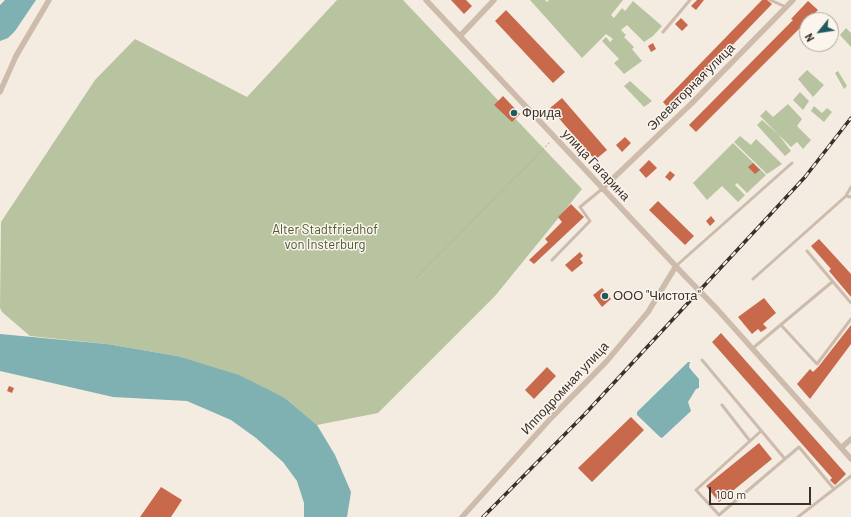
<!DOCTYPE html>
<meta charset="utf-8">
<style>
body{margin:0}
#map{position:relative;width:851px;height:517px;overflow:hidden;background:#f4ebe1;font-family:Barlow,sans-serif}
canvas{display:block}
.north{position:absolute;left:799px;top:12px;width:40px;height:40px;box-sizing:border-box;background:#fbf5ee;border:1px solid #aea6a0;border-radius:50%;rotate:240deg;font-size:11px;font-weight:700;line-height:16px;text-align:center;color:#3b302b}
.north::after{content:'';display:block;margin:auto;width:14px;height:18px;background:#1f5a5e;clip-path:polygon(50% 0,100% 100%,50% 72%,0 100%)}
.scale{position:absolute;left:709px;top:487px;width:102px;height:18px;box-sizing:border-box;border:2px solid #3b302b;border-top:0;padding-left:5px;font-size:12px;line-height:14px;white-space:nowrap;color:#3b302b;-webkit-text-stroke:3px #fbf5ee;paint-order:stroke}
</style>
<div id="map">
<canvas width="851" height="517"></canvas>
<div class="north">N</div>
<div class="scale">100 m</div>
</div>
<script>
const context = document.querySelector('canvas').getContext('2d');
context.lineJoin = 'round';
function fillPath(path, color) { context.fillStyle = color; context.fill(path, 'evenodd'); }
const shape = rows => new Path2D(rows.map(r => 'M' + r).join(''));
function stroke(path, color, width, dash) { context.strokeStyle = color; context.lineWidth = width; context.lineCap = dash ? 'butt' : 'round'; context.setLineDash(dash || []); context.stroke(path); }
function write(font, color, halo, rows, align = 'center') {
  context.font = font + ' Barlow,sans-serif'; context.lineWidth = 3; context.setLineDash([]); context.textBaseline = 'middle'; context.strokeStyle = halo; context.fillStyle = color; for (const [text, x, y, turn = 0] of rows) {
    context.save(); context.translate(x, y); context.rotate((+turn || 0) * Math.PI / 180); context.textAlign = isNaN(turn) ? turn : align; if (halo) context.strokeText(text, 0, 0); context.fillText(text, 0, 0); context.restore();
  }
}
fillPath(shape([
 [337,0,403,0,582,189,495,296,378,413,317,425,285,398,177,356,107,344,30,336,2,312,0,308,1,222,95,80,135,39,247,97],
 [530,0,545,0,547,2,549,0,623,0,611,15,614,18,622,8,625,11,633,1,662,26,653,36,644,42,627,25,621,30,626,35,624,37,634,47,632,49,642,61,624,74,614,63,619,59,602,41,606,37,610,42,613,39,606,34,582,58],
 [846,28,851,33,851,47,840,35],
 [807,70,824,85,813,97,798,79],
 [838,71,847,86,844,89,835,73],
 [630,81,652,101,644,107,624,86],
 [800,92,809,101,803,110,793,100],
 [788,104,802,119,797,126,811,140,803,149,797,142,791,147,760,116,766,110,773,117],
 [814,106,822,113,827,108,832,112,824,122,811,111],
 [762,120,778,134,791,151,785,156,757,125],
 [740,136,751,145,756,139,782,164,767,174,734,142],
 [733,143,766,175,747,193,737,183,735,185,745,195,738,202,722,186,707,200,693,183]
]), '#b8c4a0');
fillPath(shape([
 [5,0,36,0,15,31,8,38,0,41,0,5],
 [0,334,107,344,177,356,239,375,285,398,317,425,335,455,351,492,347,517,304,517,304,503,297,481,283,462,256,438,231,420,187,401,113,397,0,371],
 [688,362,690,362,689,367,692,371,699,379,699,388,696,389,688,402,691,411,662,438,660,437,637,415,637,412]
]), '#7fb0b2');
fillPath(shape([
 [451,0,466,0,472,6,464,14],
 [697,0,704,0,696,10,691,6],
 [762,0,767,0,772,4,670,110,663,102],
 [808,1,818,10,696,132,689,125,793,20,791,19],
 [506,10,565,72,553,83,495,21],
 [681,18,688,25,682,31,675,24],
 [653,43,656,49,651,52,648,46],
 [503,96,520,114,512,122,494,105],
 [562,98,607,150,595,160,550,108],
 [625,137,631,143,622,152,616,145],
 [649,160,657,168,646,178,639,170],
 [753,163,760,170,755,174,748,167],
 [670,171,675,175,670,181,665,177],
 [658,201,694,236,685,245,649,210],
 [571,204,584,217,534,264,529,260,548,242,545,239,562,222,558,217],
 [711,216,715,221,710,226,706,221],
 [819,239,851,274,851,297,829,271,831,269,811,246],
 [580,252,583,256,580,259,583,263,572,272,565,265],
 [602,288,611,299,602,307,593,295],
 [764,298,776,313,763,324,767,328,761,332,758,329,752,334,738,317],
 [851,325,851,344,810,399,797,384,810,369,813,372,819,366],
 [721,333,846,474,835,485,830,480,832,478,712,342],
 [547,367,556,376,534,399,525,390],
 [9,386,14,388,12,393,7,391],
 [631,417,644,430,592,482,578,468],
 [759,443,772,459,719,502,706,486],
 [161,487,182,500,171,517,140,517]
]), '#c8694b');
stroke(shape([
 [416,278,550,142]
]), '#b9a596', 1, [2, 2]);
stroke(shape([
 [770,0,786,7],
 [663,32,690,0],
 [846,196,851,187],
 [807,251,851,303],
 [552,260,590,221,580,207,602,189],
 [676,266,792,163],
 [753,279,846,196,851,197],
 [781,325,817,364,851,319],
 [753,348,832,282],
 [702,360,785,459],
 [722,405,750,441],
 [761,431,696,490,719,515,799,447,834,489],
 [798,517,851,476]
]), '#cdbbac', 3);
stroke(shape([
 [426,0,685,276],
 [460,36,494,0],
 [0,92,16,56,49,0],
 [602,189,692,103,793,0],
 [717,309,851,459],
 [841,448,851,439],
 [462,517,552,417,606,362,648,312,676,266]
]), '#cdbbac', 5.5);
const rail = shape([
 [483,517,584,415,805,177,851,118]
]);
stroke(rail, '#3b302b', 3.5);
stroke(rail, '#fbf5ee', 2, [6]);
stroke(shape([
 [685,276,717,309]
]), '#cdbbac', 5.5);
for (const [x, y, r, color] of [
 [514,113,4,"#1f5a5e"],
 [605,296,4,"#1f5a5e"]
]) { const dot = new Path2D(); dot.arc(x, y, r, 0, 2 * Math.PI); context.fillStyle = color; context.fill(dot); stroke(dot, '#fbf5ee', 1.5); }
write('13px', '#3b302b', '#fbf5ee', [
 ["Элеваторная улица",691,87,-45],
 ["улица Гагарина",596,165,47],
 ["Ипподромная улица",565,388,-47]
]);
write('13px', '#3b302b', '#fbf5ee', [
 ["Фрида",522,113],
 ["ООО \"Чистота\"",613,296]
], 'left');
write('13px', '#4a5a2e', '#fbf5ee', [
 ["Alter Stadtfriedhof",325,230],
 ["von Insterburg",325,245]
]);
</script>
